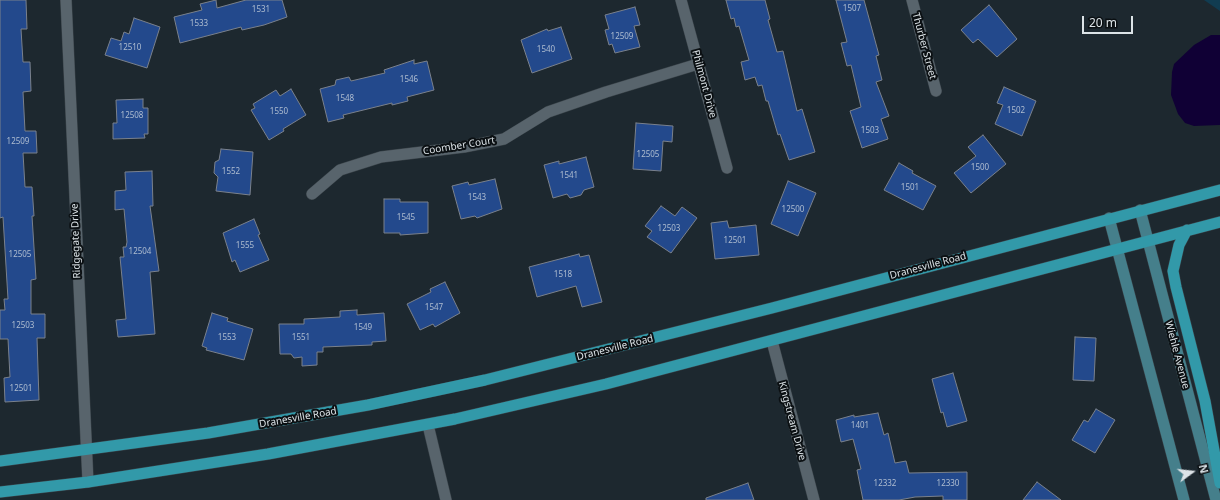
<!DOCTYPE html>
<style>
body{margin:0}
#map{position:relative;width:1220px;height:500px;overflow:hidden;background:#1d282f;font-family:"Noto Sans",sans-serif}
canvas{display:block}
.north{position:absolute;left:1172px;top:452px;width:40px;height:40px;-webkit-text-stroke:3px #0b1013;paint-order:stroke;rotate:75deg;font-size:11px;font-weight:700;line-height:16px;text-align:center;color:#dce3e7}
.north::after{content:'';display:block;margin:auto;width:14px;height:18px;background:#dce3e7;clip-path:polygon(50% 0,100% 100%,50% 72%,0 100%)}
.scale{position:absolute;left:1082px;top:16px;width:51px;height:18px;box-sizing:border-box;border:2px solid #dce3e7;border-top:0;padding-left:5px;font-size:12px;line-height:14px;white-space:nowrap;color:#dce3e7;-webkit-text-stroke:3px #0b1013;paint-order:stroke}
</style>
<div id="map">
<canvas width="1220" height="500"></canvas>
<div class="north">N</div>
<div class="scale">20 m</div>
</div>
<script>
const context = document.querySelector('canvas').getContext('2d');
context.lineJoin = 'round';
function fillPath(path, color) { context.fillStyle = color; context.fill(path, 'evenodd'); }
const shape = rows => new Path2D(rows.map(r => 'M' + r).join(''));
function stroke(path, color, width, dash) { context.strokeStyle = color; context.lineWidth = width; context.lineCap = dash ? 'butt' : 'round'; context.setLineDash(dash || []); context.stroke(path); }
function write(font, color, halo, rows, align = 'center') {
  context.font = font + ' "Noto Sans",sans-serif'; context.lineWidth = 4; context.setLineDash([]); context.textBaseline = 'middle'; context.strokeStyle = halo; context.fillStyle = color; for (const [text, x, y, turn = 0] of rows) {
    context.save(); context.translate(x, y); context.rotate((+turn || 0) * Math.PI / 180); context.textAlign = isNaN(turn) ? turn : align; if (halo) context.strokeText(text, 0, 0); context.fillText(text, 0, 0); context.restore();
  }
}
fillPath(shape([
 [1204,0,1220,0,1220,11]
]), '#113c51');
fillPath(shape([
 [1211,35,1220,35,1220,125,1194,126,1185,123,1178,114,1171,95,1172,72,1174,64,1194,45]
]), '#100035');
const building = shape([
 [0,0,26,0,27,29,21,29,23,62,30,62,31,91,23,92,25,131,36,131,37,153,23,153,25,187,32,187,34,216,32,216,36,279,31,280,31,314,45,314,45,338,37,338,39,400,5,402,4,378,10,377,8,339,0,339,0,310,5,310,4,299,8,299,3,217,0,218,0,0],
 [216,0,217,8,246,0,282,0,287,17,264,25,242,30,241,27,180,43,174,17,202,10,200,4,216,0],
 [726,0,765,0,770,19,768,20,777,52,783,51,797,111,802,109,815,152,789,160,780,134,778,135,768,101,766,101,762,85,758,86,755,77,745,80,741,62,749,60,739,26,736,27,734,18,731,19,726,0],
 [836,0,864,0,879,55,876,56,882,80,876,82,889,116,881,119,888,139,862,148,850,111,861,107,851,65,847,66,841,43,847,42,836,0],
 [989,5,1017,39,997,57,978,39,973,43,961,30,989,5],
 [635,7,640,25,634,26,640,47,615,53,612,44,609,45,605,30,609,29,605,15,635,7],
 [134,18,160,27,147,68,105,55,111,38,121,41,124,32,129,34,134,18],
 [561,27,572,59,532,73,521,40,547,29,548,31,561,27],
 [414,60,414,64,427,61,434,90,407,97,408,101,392,105,392,103,343,115,344,118,328,122,320,89,335,85,336,80,349,77,351,81,385,73,384,70,414,60],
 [1004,87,1036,101,1022,136,995,124,1003,105,997,103,1004,87],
 [291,89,306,115,283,129,284,131,269,140,251,110,255,108,253,104,276,90,280,96,291,89],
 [143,99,143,108,148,108,148,134,144,134,145,138,113,139,113,123,117,123,116,100,143,99],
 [636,123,673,126,672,142,663,141,661,171,633,169,636,123],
 [983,135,1006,164,971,193,954,173,976,156,968,147,983,135],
 [221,149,253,152,250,195,216,191,218,177,214,173,215,162,219,160,221,149],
 [586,157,594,187,584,190,581,195,570,198,567,194,553,198,544,165,559,161,559,164,586,157],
 [899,163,913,171,912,173,936,186,923,210,884,190,899,163],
 [152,171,153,206,150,206,159,271,150,272,155,334,118,337,116,320,126,319,120,257,124,257,123,247,126,247,127,242,124,209,115,210,115,191,126,190,125,172,152,171],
 [495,179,502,209,477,218,475,216,461,219,452,186,468,182,469,185,495,179],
 [788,181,816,193,798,236,771,224,788,181],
 [384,199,400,199,400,202,428,202,428,233,400,235,400,233,384,233,384,199],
 [661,206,675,216,682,207,697,218,671,253,647,237,652,231,645,226,661,206],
 [254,219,260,234,258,235,269,260,240,272,235,260,232,262,223,233,254,219],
 [727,221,729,228,756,225,759,255,715,259,711,223,727,221],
 [579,254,580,257,589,255,602,302,582,307,576,286,537,297,529,267,579,254],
 [445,282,460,313,435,327,433,324,420,330,407,304,431,292,430,289,445,282],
 [357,310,357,315,384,313,386,341,372,342,372,345,323,347,323,352,317,352,317,365,302,366,302,357,294,358,291,354,280,354,279,324,304,324,304,319,340,317,340,311,357,310],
 [212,313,228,318,227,321,253,329,244,360,206,350,207,348,202,346,212,313],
 [1075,337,1096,338,1094,381,1073,380,1075,337],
 [953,373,967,421,947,427,943,412,941,413,932,379,953,373],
 [1096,409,1115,420,1095,453,1072,440,1084,420,1088,422,1096,409],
 [878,413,884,435,888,433,895,463,906,461,909,473,967,472,967,500,943,500,943,496,915,497,899,500,863,500,857,470,861,469,853,439,841,442,836,420,854,415,854,417,878,413],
 [1037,482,1061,500,1023,500,1037,482],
 [748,483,754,500,706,500,706,498,748,483]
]);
fillPath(building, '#23498c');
stroke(building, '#7a818c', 1);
const minor = shape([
 [66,0,88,482],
 [681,0,727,168],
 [912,0,936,91],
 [312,194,340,170,381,157,464,147,504,139,548,112,606,92,698,64],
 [772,341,814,500],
 [428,425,446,500]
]);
const secondary = shape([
 [1140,210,1216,500],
 [1109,218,1184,500]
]);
const primary = shape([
 [1187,230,1179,245,1173,271,1176,287,1205,401,1220,483],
 [0,461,208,433,368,405,485,380,772,308,1220,190],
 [0,492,88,482,268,454,455,419,606,384,1220,222]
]);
stroke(minor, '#3a4349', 12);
stroke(secondary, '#3a4349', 12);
stroke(primary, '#3a4349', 12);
stroke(minor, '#58646c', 11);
stroke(secondary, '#457f8b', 11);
stroke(primary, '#3299a9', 11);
write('8px', '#aebcd0', null, [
 ["1507",852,9],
 ["1531",261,10],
 ["1533",199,24],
 ["12509",622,37],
 ["12510",130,48],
 ["1540",546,50],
 ["1546",409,80],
 ["1548",345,99],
 ["1502",1016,111],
 ["1550",279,112],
 ["12508",132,116],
 ["1503",870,131],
 ["12509",18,142],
 ["12505",648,155],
 ["1500",980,168],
 ["1552",231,172],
 ["1541",569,176],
 ["1501",910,188],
 ["1543",477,198],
 ["12500",793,210],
 ["1545",406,218],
 ["12503",669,229],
 ["12501",735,241],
 ["1555",245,246],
 ["12504",140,252],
 ["12505",20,255],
 ["1518",563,275],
 ["1547",434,308],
 ["12503",23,326],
 ["1549",363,328],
 ["1553",227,338],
 ["1551",301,338],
 ["12501",21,389],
 ["1401",860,426],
 ["12332",885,484],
 ["12330",948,484]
]);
write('10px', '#dce3e7', '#0b1013', [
 ["Thurber Street",924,46,75],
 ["Philmont Drive",704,84,75],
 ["Coomber Court",459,146,-9],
 ["Ridgegate Drive",76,241,-92],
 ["Dranesville Road",928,266,-15],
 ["Dranesville Road",615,348,-14],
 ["Wiehle Avenue",1177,355,75],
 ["Dranesville Road",298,418,-10],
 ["Kingstream Drive",792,421,75]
]);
</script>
